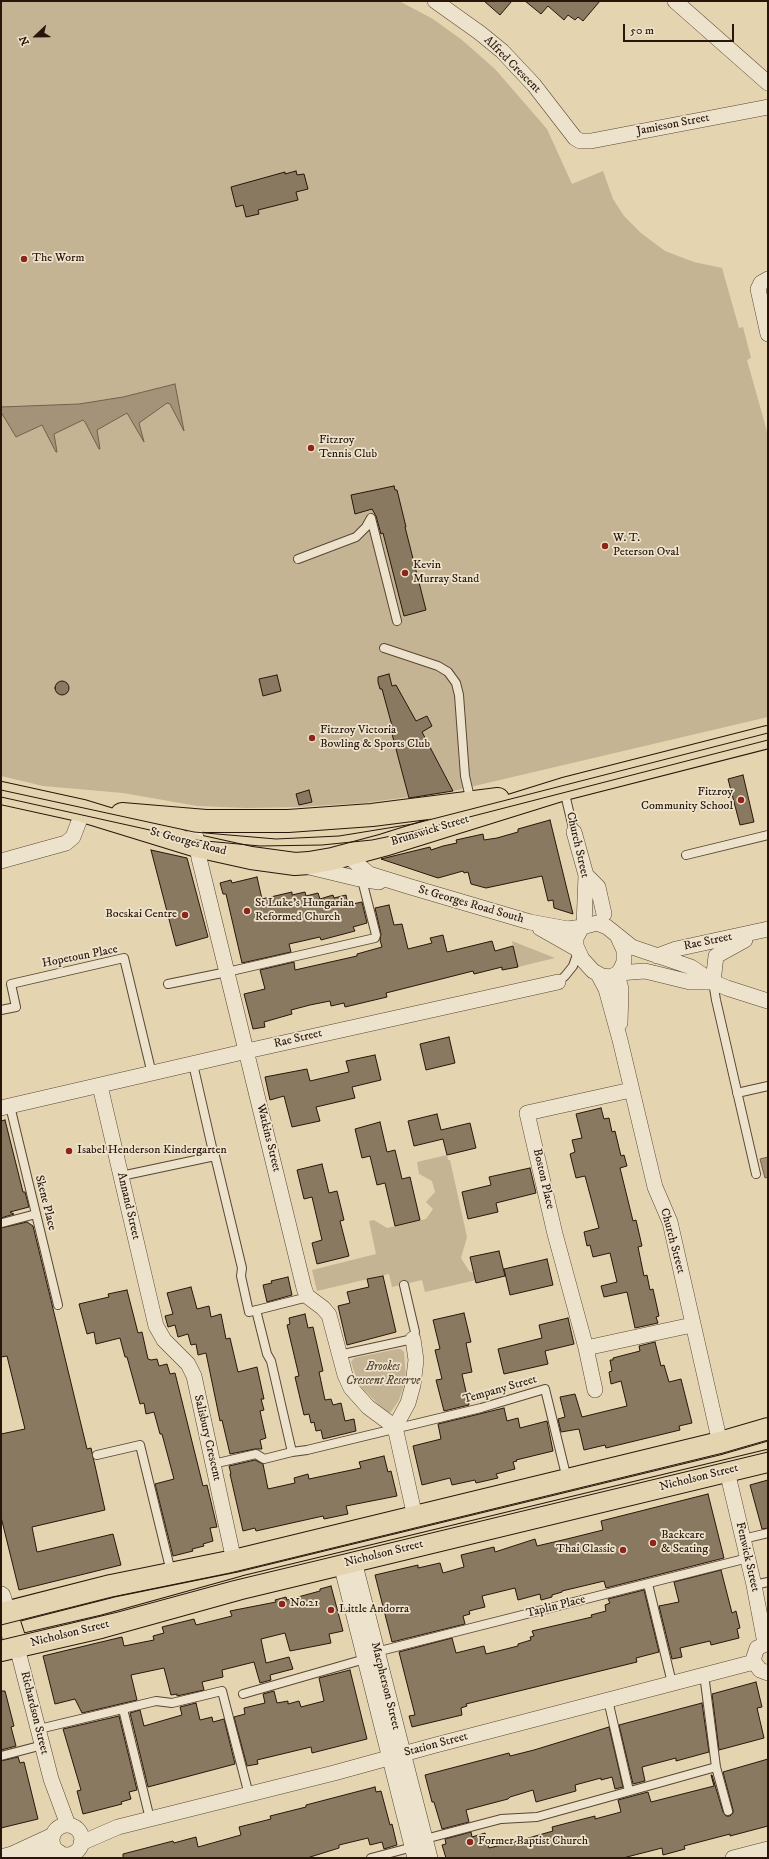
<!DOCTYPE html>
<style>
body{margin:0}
#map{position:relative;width:769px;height:1859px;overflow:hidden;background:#e4d4b0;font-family:"IM FELL DW Pica",serif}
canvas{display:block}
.frame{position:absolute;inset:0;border:2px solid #29160b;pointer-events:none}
.north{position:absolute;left:16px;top:16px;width:40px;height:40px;-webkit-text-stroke:3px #ede3cc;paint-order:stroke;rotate:248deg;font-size:11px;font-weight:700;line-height:16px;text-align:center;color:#29160b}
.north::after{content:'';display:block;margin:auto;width:14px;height:18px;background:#29160b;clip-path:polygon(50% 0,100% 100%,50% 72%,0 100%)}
.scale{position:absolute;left:623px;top:24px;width:111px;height:18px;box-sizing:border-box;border:2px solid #29160b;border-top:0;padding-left:5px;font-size:12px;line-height:14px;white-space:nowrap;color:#29160b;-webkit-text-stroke:3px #ede3cc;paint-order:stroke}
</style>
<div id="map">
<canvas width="769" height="1859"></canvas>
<div class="frame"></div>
<div class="north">N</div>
<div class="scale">50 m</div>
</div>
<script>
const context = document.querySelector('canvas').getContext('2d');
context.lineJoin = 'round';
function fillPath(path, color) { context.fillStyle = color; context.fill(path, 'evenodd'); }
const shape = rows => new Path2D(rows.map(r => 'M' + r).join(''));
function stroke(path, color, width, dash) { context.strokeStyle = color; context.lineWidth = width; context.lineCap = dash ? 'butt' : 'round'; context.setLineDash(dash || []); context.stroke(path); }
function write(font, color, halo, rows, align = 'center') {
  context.font = font + ' "IM FELL DW Pica",serif'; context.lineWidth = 3.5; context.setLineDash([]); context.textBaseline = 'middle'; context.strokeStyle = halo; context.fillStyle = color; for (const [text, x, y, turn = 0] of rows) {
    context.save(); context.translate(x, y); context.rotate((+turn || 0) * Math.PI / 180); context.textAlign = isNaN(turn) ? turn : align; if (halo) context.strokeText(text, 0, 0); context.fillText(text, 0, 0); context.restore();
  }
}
fillPath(shape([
 [1,1,399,1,433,19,462,40,495,69,547,129,572,184,603,171,613,199,624,216,641,233,665,251,694,262,722,268,739,328,743,327,751,358,747,360,768,435,768,717,453,791,364,803,297,807,247,808,197,806,123,793,43,786,1,776],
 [512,941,555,958,518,967],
 [447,1155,448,1160,450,1160,467,1237,461,1258,469,1271,474,1273,476,1280,425,1292,422,1280,392,1287,389,1274,317,1291,312,1270,376,1254,369,1221,374,1220,387,1228,426,1219,433,1209,426,1202,435,1192,432,1181,419,1174,417,1162],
 [397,1349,401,1349,404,1352,406,1379,399,1400,391,1412,389,1413,381,1407,362,1388,357,1380,351,1362,354,1358]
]), '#c4b494');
const water = shape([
 [175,384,184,431,170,404,167,403,139,423,144,442,127,413,97,430,100,449,99,449,85,422,83,420,54,434,57,452,56,452,42,425,16,437,1,412,1,407,79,404,123,397,175,384],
 [768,1157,768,1177,765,1178,760,1159,768,1157]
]);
fillPath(water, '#a49378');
stroke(water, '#73614c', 1);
const building = shape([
 [484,1,512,1,500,15,484,1],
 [525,1,600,1,583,21,578,17,575,20,568,15,564,20,548,6,541,14,525,1],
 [296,171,297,175,304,174,308,189,296,192,298,200,258,210,259,214,246,217,243,205,236,207,231,187,285,172,285,174,296,171],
 [394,486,395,490,397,490,406,527,405,527,426,610,404,616,383,533,381,534,376,516,372,509,355,514,351,495,394,486],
 [389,674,392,686,396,685,416,721,427,716,432,726,422,732,453,791,409,798,392,734,394,733,382,689,380,689,378,682,378,677,389,674],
 [277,675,281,691,263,696,259,679,277,675],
 '55 688a7 7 0 1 1 14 0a7 7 0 1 1-14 0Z',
 [743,775,754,822,740,825,728,779,743,775],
 [309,790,312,802,299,805,296,794,309,790],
 [550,820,573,914,554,908,553,900,548,901,542,876,486,888,471,884,468,872,464,873,463,871,438,878,381,859,430,847,431,850,443,846,457,843,456,840,483,834,484,840,497,838,518,832,518,829,550,820],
 [151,850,187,858,208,937,176,946,151,850],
 [257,877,262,899,292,892,292,895,305,892,306,896,318,893,320,899,333,895,334,898,346,895,348,905,362,902,367,923,353,927,355,931,321,940,320,937,289,944,291,952,242,963,226,894,223,894,220,883,231,880,232,883,257,877],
 [389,905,394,925,402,924,408,949,432,943,430,938,443,935,447,952,492,941,495,951,513,946,518,967,502,970,502,967,474,974,473,971,386,993,387,997,345,1007,344,1003,331,1006,330,1001,310,1005,291,1010,292,1014,264,1022,265,1027,253,1029,244,994,265,989,260,970,294,962,295,970,357,956,357,954,382,947,380,940,381,934,375,908,389,905],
 [449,1037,455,1063,426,1070,420,1044,449,1037],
 [375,1055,381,1080,352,1087,355,1098,316,1107,320,1121,292,1127,284,1096,270,1100,265,1077,307,1069,310,1081,349,1072,346,1061,375,1055],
 [601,1108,604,1119,609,1118,612,1132,615,1131,621,1156,624,1155,627,1166,620,1168,633,1221,636,1220,642,1246,638,1247,644,1276,647,1275,650,1290,653,1289,659,1316,656,1317,658,1323,635,1328,627,1292,604,1297,601,1286,617,1282,610,1253,593,1257,590,1245,587,1246,584,1232,599,1228,585,1176,576,1178,570,1154,575,1152,572,1140,582,1138,576,1114,601,1108],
 [437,1114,441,1130,470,1123,476,1148,447,1155,443,1139,414,1146,408,1121,437,1114],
 [5,1120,23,1192,25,1192,29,1207,10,1212,14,1214,1,1218,1,1121,5,1120],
 [380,1122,387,1152,395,1150,402,1179,410,1177,420,1220,395,1226,385,1183,377,1185,370,1156,362,1158,355,1129,380,1122],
 [322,1164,329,1193,337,1191,344,1220,340,1221,349,1256,317,1264,312,1243,322,1240,312,1197,304,1199,297,1170,322,1164],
 [530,1168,536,1193,496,1203,498,1212,468,1219,462,1192,491,1185,489,1177,530,1168],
 [27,1222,33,1226,87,1449,91,1448,105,1510,32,1527,37,1552,113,1534,121,1565,19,1590,1,1517,1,1434,25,1429,7,1356,1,1357,1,1228,27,1222],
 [499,1251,505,1276,476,1283,470,1257,499,1251],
 [547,1259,553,1285,510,1295,504,1269,547,1259],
 [383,1276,396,1332,347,1345,338,1306,350,1303,347,1292,369,1287,367,1279,383,1276],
 [288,1277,292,1295,267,1302,263,1285,272,1283,271,1281,288,1277],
 [191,1287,197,1309,209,1306,211,1317,221,1314,226,1339,230,1338,238,1372,257,1367,264,1399,261,1399,264,1410,260,1411,266,1438,260,1440,262,1449,255,1449,230,1454,222,1420,220,1421,206,1353,198,1355,196,1344,191,1345,188,1334,178,1337,175,1325,168,1327,165,1316,173,1314,167,1293,191,1287],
 [127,1290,138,1333,142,1332,148,1359,151,1360,157,1359,159,1366,167,1364,170,1374,175,1373,203,1486,207,1485,217,1527,210,1528,213,1541,203,1544,204,1546,192,1549,193,1551,173,1556,155,1484,174,1479,162,1434,160,1434,154,1412,146,1414,144,1403,140,1404,127,1357,125,1357,120,1338,96,1344,94,1332,87,1334,79,1304,109,1297,108,1294,127,1290],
 [464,1313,471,1342,466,1343,472,1372,462,1374,469,1405,444,1411,436,1380,442,1379,435,1350,440,1349,433,1320,464,1313],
 [305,1314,308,1328,313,1327,323,1371,319,1372,325,1400,331,1399,333,1405,341,1403,345,1421,354,1419,356,1431,323,1439,321,1430,316,1431,314,1422,311,1423,309,1414,304,1415,295,1377,299,1376,287,1325,290,1324,289,1318,305,1314],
 [568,1318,574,1344,545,1351,548,1364,504,1374,498,1349,542,1338,539,1325,568,1318],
 [655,1342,661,1366,664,1365,669,1382,681,1379,692,1423,679,1426,680,1430,606,1448,605,1445,584,1450,579,1429,561,1432,558,1419,565,1417,560,1397,575,1394,582,1417,627,1406,621,1381,611,1384,609,1372,612,1371,610,1360,613,1360,613,1358,640,1351,639,1346,655,1342],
 [504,1408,507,1421,518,1418,520,1428,547,1421,553,1451,516,1460,517,1461,513,1462,515,1469,496,1474,498,1478,476,1483,475,1480,452,1485,450,1478,422,1485,413,1446,441,1439,438,1424,504,1408],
 [384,1456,388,1472,391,1471,397,1496,346,1506,348,1514,324,1519,323,1516,256,1531,255,1528,243,1531,230,1474,231,1474,229,1466,255,1460,263,1464,268,1489,295,1483,294,1478,308,1474,309,1479,361,1468,359,1462,384,1456],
 [768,1480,768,1528,762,1529,750,1485,768,1480],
 [708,1494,724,1558,606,1588,604,1581,562,1591,562,1592,552,1595,552,1597,541,1600,540,1594,518,1600,515,1588,482,1596,485,1607,469,1611,470,1614,463,1616,465,1624,392,1642,375,1575,418,1565,418,1568,440,1563,443,1573,464,1567,461,1555,494,1547,495,1552,535,1539,537,1546,571,1538,603,1530,601,1521,708,1494],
 [721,1570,732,1613,736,1611,740,1628,737,1629,739,1638,711,1645,710,1641,680,1648,682,1657,672,1659,659,1606,679,1602,674,1582,721,1570],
 [331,1586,343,1631,329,1634,331,1643,290,1651,285,1633,261,1639,266,1663,289,1657,293,1669,270,1675,271,1680,260,1683,254,1662,222,1670,223,1677,202,1682,204,1690,177,1696,177,1694,171,1695,164,1668,131,1675,137,1700,82,1713,75,1699,55,1704,43,1656,122,1637,124,1646,154,1640,153,1636,164,1633,162,1627,194,1619,196,1625,232,1616,230,1611,276,1602,275,1600,286,1597,287,1600,320,1591,320,1589,331,1586],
 [644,1590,659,1652,636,1658,637,1662,466,1704,467,1706,461,1708,462,1715,412,1727,409,1716,415,1715,399,1652,452,1638,456,1653,484,1646,486,1654,518,1646,518,1644,531,1640,530,1637,534,1636,532,1631,592,1617,591,1615,606,1611,605,1605,610,1603,608,1599,644,1590],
 [350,1670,367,1739,312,1753,311,1747,257,1760,258,1764,247,1766,234,1717,245,1714,244,1708,265,1703,263,1694,274,1691,277,1703,288,1701,288,1704,299,1701,301,1707,324,1701,319,1678,350,1670],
 [756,1682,762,1707,757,1708,764,1738,719,1750,712,1694,756,1682],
 [1,1691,5,1691,14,1726,11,1727,16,1746,1,1750,1,1691],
 [196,1703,200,1720,212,1717,213,1722,224,1719,235,1764,148,1787,130,1713,140,1710,144,1726,182,1715,180,1707,196,1703],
 [702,1703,709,1752,676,1761,676,1758,642,1767,645,1781,633,1784,619,1725,702,1703],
 [119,1716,137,1790,129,1792,131,1799,121,1802,122,1804,83,1814,77,1791,81,1790,63,1729,119,1716],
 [609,1727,623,1787,615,1789,612,1777,601,1780,601,1778,575,1785,576,1791,536,1802,533,1790,510,1797,508,1799,466,1810,469,1822,442,1829,434,1802,432,1802,425,1775,509,1753,510,1756,534,1750,609,1727],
 [18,1757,20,1763,24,1762,38,1819,1,1828,1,1761,18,1757],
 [768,1759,768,1826,730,1836,730,1834,684,1846,685,1849,663,1855,662,1848,623,1858,446,1858,442,1845,446,1844,445,1839,471,1832,472,1837,485,1833,489,1848,525,1839,553,1831,552,1827,595,1816,595,1819,621,1812,618,1800,648,1792,651,1802,714,1786,711,1775,712,1775,723,1812,726,1816,730,1816,733,1813,733,1810,723,1772,768,1759],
 [375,1787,376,1792,381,1791,390,1825,392,1824,397,1845,384,1849,382,1842,370,1845,368,1838,339,1845,339,1848,307,1858,123,1858,123,1854,173,1841,174,1843,196,1837,198,1847,241,1835,239,1827,271,1819,270,1816,306,1807,306,1805,375,1787]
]);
fillPath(building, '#8a7961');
stroke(building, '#29160b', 1);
const service = shape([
 [298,559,356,537,366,527,371,518,397,621],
 [384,648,438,666,448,672,456,683,459,695,465,776,471,802],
 [564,790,574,832],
 [686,855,768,835],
 [558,982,565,976,573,966,578,952],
 [713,982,716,1000,756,1174],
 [168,984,227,972,375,938,376,935,362,880],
 [1,1010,16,1007,11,984,124,958,152,1074],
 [193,1064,214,1156],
 [737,1093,768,1086],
 [10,1106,58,1305],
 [121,1176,215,1156,242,1268,241,1276,249,1312,308,1297],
 [2,1223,36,1214],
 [256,1310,267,1354,271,1361,292,1452,307,1450,481,1408,545,1389,567,1479],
 [339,1355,413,1339,415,1332,404,1285],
 [97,1455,140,1445,171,1572],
 [213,1464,256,1454,264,1459,292,1452],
 [743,1539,768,1533],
 [648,1584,672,1683],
 [754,1585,768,1582],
 [376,1652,748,1558],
 [704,1674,716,1767,728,1811],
 [243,1694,365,1659],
 [608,1700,629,1791],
 [123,1709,150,1819],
 [39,1729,156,1701,172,1703,222,1691,249,1795],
 [1,1756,43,1745],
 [425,1839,501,1819,537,1817,716,1767],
 [371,1858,413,1847]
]);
const minor = shape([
 [435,1,480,33,502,51,534,85,575,138,580,141,591,141,768,107],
 [675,1,768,83],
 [768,279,761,283,758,289,768,334],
 [193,820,199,858,304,1288,307,1296,323,1308,329,1315,345,1375,351,1388,368,1407,395,1427],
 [574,832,586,875,584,926],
 [347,855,369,874,411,887,530,922,568,929,582,927],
 [1,861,66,843,73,837,83,811],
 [305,866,355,878,379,882],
 [586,875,598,887,604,914],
 [597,923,607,927,617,935,624,950,624,962,621,969,617,974,610,977,602,976,593,971,582,959,576,946,576,938,582,927,597,923],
 [540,928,577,949],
 [617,935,632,947,691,967,713,982,727,988,768,1001],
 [657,956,676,949,768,929],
 [619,973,645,971,690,982,713,982],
 [598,974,606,989,620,1040,655,1187,670,1222,720,1443],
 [617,974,621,989,620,1023],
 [713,982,716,956,745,940],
 [100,1086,156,1326,164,1340,188,1364,194,1376,234,1561],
 [1,1108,256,1049,558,982],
 [413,1339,416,1360,413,1385,408,1403,395,1427,415,1517],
 [586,1348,692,1325],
 [595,1390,586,1348,555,1234,527,1113,631,1090],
 [727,1471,754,1585,765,1643],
 [354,1561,430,1858],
 [341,1564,415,1858],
 [768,1643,757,1648,754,1657,754,1662,760,1670,768,1673],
 [17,1647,51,1779,68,1825],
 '52 1840a15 15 0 1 1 30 0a15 15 0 1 1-30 0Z',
 [81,1843,118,1827,334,1773,432,1746,754,1662],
 [19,1854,59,1852],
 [1,1857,12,1854,53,1835],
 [733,1858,768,1849]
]);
const tertiary = shape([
 [1,1596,6,1613]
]);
const primary = shape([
 [6,1613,17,1647],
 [1,1614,111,1586,234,1561,720,1443,768,1429],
 [1,1650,101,1627,245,1587,768,1461]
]);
const trunk = shape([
 [1,793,83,811,197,846,251,858,295,864,309,863,332,859,384,845,564,789,768,737],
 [122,814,206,821,288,821,372,815,498,799]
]);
stroke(service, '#584634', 10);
stroke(minor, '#584634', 16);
stroke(tertiary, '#584634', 20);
stroke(primary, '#29160b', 24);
stroke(trunk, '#29160b', 24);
stroke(service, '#ede3cc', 8);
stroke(minor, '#ede3cc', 15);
stroke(tertiary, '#ede3cc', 19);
stroke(primary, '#e4d4b0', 22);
stroke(trunk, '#e4d4b0', 22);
stroke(shape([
 [1,790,194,832,276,839,339,836,413,824,768,733],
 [1,797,195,840,260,846,322,845,372,840,415,831,768,740],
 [1,1625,112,1597,230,1573,723,1453,768,1440],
 [1,1640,118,1612,232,1581,768,1452]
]), '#29160b', 1);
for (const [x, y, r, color] of [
 [24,259,4,"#8f2418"],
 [311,448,4,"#8f2418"],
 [605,546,4,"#8f2418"],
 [405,573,4,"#8f2418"],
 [312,738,4,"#8f2418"],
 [741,800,4,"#8f2418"],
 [247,911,4,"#8f2418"],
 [185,915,4,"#8f2418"],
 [69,1151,4,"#8f2418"],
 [653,1543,4,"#8f2418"],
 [623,1550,4,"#8f2418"],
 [282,1604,4,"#8f2418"],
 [331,1610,4,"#8f2418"],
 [470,1842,4,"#8f2418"]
]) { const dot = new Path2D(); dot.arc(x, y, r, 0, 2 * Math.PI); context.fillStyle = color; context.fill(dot); stroke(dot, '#ede3cc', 1.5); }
write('12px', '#29160b', '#ede3cc', [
 ["Alfred Crescent",512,65,45],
 ["Jamieson Street",673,125,-11],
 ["Brunswick Street",430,831,-17],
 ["St Georges Road",188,842,15],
 ["Church Street",577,845,77],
 ["St Georges Road South",471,905,16],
 ["Rae Street",708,942,-12],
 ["Hopetoun Place",80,957,-11],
 ["Rae Street",298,1039,-13],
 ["Watkins Street",268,1138,76],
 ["Boston Place",543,1179,77],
 ["Skene Place",45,1203,76],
 ["Annand Street",128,1206,77],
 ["Church Street",672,1241,75],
 ["Tempany Street",500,1390,-16],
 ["Salisbury Crescent",207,1438,77],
 ["Nicholson Street",699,1478,-14],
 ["Nicholson Street",384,1554,-14],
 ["Fenwick Street",747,1557,77],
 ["Taplin Place",556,1607,-14],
 ["Nicholson Street",70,1634,-14],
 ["Macpherson Street",385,1686,76],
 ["Richardson Street",34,1713,76],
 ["Station Street",436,1745,-15]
]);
write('12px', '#29160b', '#ede3cc', [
 ["The Worm",32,259],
 ["Fitzroy",319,441],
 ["Tennis Club",319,455],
 ["W. T.",613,539],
 ["Peterson Oval",613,553],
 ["Kevin",413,566],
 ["Murray Stand",413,580],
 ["Fitzroy Victoria",320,731],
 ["Bowling & Sports Club",320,745],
 ["Fitzroy",733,793,"right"],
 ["Community School",733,807,"right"],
 ["St Luke's Hungarian",255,904],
 ["Reformed Church",255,918],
 ["Bocskai Centre",177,915,"right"],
 ["Isabel Henderson Kindergarten",77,1151],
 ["Backcare",661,1536],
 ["& Seating",661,1550],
 ["Thai Classic",615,1550,"right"],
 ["No.21",290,1604],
 ["Little Andorra",339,1610],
 ["Former Baptist Church",478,1842]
], 'left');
write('italic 12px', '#584534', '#ede3cc', [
 ["Brookes",383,1368],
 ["Crescent Reserve",383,1382]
]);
</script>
